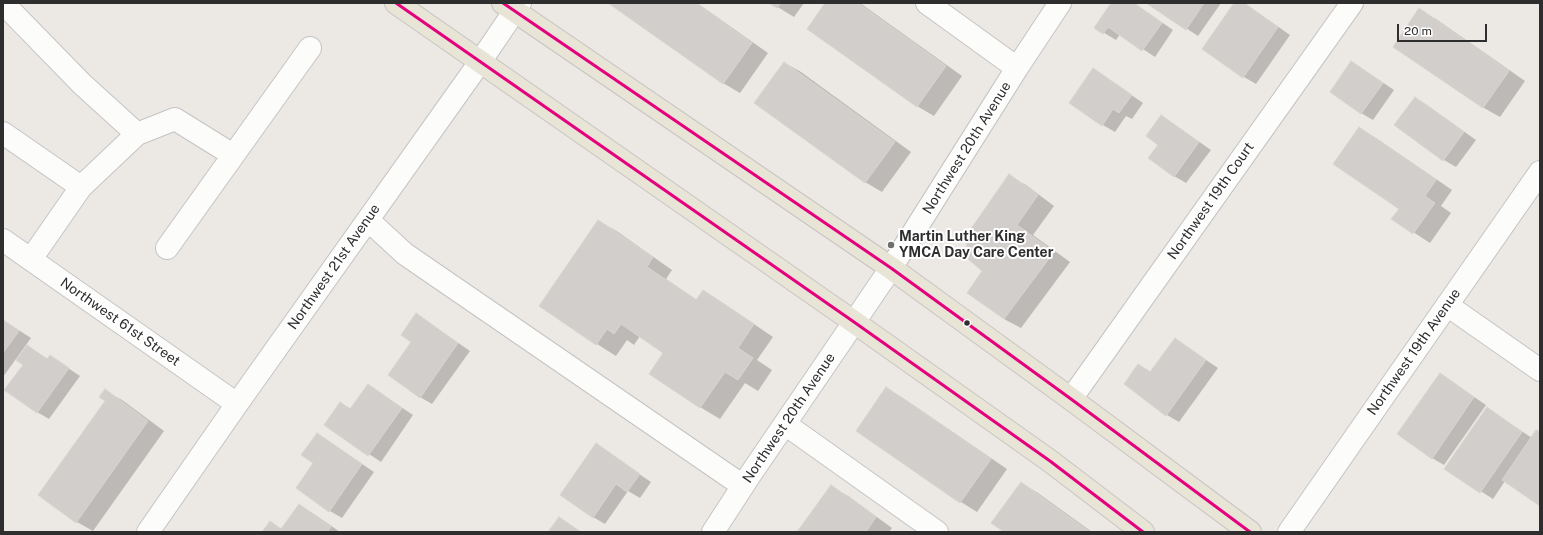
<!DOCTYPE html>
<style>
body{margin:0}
#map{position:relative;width:1543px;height:535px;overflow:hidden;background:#ece8e4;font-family:"Public Sans",sans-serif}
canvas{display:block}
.frame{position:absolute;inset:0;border:4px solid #2e2e2e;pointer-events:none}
.scale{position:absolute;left:1397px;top:24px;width:90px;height:18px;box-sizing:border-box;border:2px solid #2e2e2e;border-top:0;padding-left:5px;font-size:12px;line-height:14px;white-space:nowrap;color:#2e2e2e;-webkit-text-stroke:3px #fff;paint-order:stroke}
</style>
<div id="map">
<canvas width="1543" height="535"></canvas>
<div class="frame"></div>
<div class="scale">20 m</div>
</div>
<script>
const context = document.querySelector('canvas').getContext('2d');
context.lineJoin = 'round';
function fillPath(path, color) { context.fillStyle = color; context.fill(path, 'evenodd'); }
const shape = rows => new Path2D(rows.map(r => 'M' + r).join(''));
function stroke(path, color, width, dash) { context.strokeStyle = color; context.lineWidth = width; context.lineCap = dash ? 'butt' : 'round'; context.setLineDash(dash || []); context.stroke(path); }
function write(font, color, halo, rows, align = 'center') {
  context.font = font + ' "Public Sans",sans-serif'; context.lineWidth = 4; context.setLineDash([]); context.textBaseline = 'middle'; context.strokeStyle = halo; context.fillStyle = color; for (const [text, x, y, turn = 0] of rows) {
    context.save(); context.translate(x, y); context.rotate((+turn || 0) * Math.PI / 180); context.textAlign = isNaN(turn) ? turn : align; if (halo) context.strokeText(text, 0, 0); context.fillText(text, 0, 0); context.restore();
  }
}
fillPath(shape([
 [610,3,697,3,768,53,740,93,723,83],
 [771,3,804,3,794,17],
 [826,3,860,3,962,76,934,116,917,106],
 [1112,3,1134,3,1173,30,1155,57,1120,34,1116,40,1096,28],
 [1148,3,1221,3,1198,36],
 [1236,3,1244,3,1250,7,1290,35,1256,84,1244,77],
 [1419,10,1436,19,1525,81,1500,117,1484,108,1394,46],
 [1352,62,1394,90,1373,120,1361,113],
 [785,63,801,72,911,152,882,192,865,182],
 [1105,77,1143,103,1132,119,1126,116,1115,132,1103,125],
 [1415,98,1427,105,1476,140,1456,167,1444,160,1396,125],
 [1162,116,1211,150,1186,183,1174,176,1159,144],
 [1359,128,1376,138,1452,190,1441,206,1451,213,1430,243,1393,219,1400,208],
 [1009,176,1026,185,1054,206,1033,235,1070,262,1021,328,1004,319],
 [599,221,618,232,672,270,666,279,697,300,703,291,723,303,773,337,757,360,772,370,758,391,745,383,720,419,700,407,664,353,640,336,634,345,627,340,616,356,597,344,541,306],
 [416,314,470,351,432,404,420,397,412,342],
 [3,320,31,338,3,377],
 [1175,339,1218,368,1179,422,1167,415,1139,365,1151,372],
 [27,346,48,359,50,356,80,376,49,419,37,412,24,364],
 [1440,374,1486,405,1444,465,1432,458],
 [368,385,413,415,381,462,326,425,340,403,351,409],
 [887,389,903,398,1007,469,977,512,961,502,857,431],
 [105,391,122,400,164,431,93,531,77,522,106,401],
 [1499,416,1532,438,1540,433,1540,505,1505,481,1493,499,1446,469],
 [317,434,374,472,342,518,330,511,314,463],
 [596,445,651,482,640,498,628,491,605,524,593,517],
 [1021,483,1038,493,1092,532,1006,532],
 [831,486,848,496,892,528,889,532,798,532],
 [299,505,311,512,340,532,263,532,282,529]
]), '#0003');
const building = shape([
 [608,3,696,3,752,43,723,84,608,3],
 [769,3,781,3,777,8,769,3],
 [825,3,858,3,946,66,917,107,807,29,825,3],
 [1111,3,1134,3,1162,23,1142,51,1108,27,1103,34,1094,28,1111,3],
 [1146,3,1204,3,1186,30,1146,3],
 [1234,3,1244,3,1278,27,1243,78,1202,49,1234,3],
 [1419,8,1509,71,1483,108,1393,47,1419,8],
 [1351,61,1383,83,1361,114,1330,92,1351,61],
 [784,62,895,142,865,183,754,103,784,62],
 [1093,68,1132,95,1119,113,1113,109,1102,126,1069,103,1093,68],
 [1415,97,1464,132,1443,161,1394,125,1415,97],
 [1161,115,1199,142,1174,177,1148,158,1158,145,1146,136,1161,115],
 [1359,127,1436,180,1425,196,1435,203,1413,234,1391,219,1399,209,1333,164,1359,127],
 [1009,174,1038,195,1017,225,1054,252,1004,319,967,293,982,271,968,259,966,236,1009,174],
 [598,220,653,257,647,267,696,300,703,290,754,324,738,348,753,358,738,380,725,372,700,408,649,374,663,353,621,324,614,334,607,329,596,345,539,306,598,220],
 [416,313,458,343,420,398,388,375,411,342,401,335,416,313],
 [3,320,19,331,3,353,3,320],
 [1175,338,1206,360,1166,416,1124,384,1138,364,1150,372,1175,338],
 [27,345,47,359,50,355,69,368,37,413,4,390,23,365,16,360,27,345],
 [1440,373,1474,397,1432,459,1397,434,1440,373],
 [368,384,402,408,368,456,324,425,340,402,350,409,368,384],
 [886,387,991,459,960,503,856,431,886,387],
 [105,389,148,421,76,523,38,495,105,401,99,397,105,389],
 [1487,407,1522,432,1480,493,1444,469,1487,407],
 [1536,430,1540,432,1540,506,1502,480,1536,430],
 [317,433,362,464,329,512,296,488,313,463,301,455,317,433],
 [596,443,640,474,627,492,616,484,593,518,560,495,596,443],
 [1021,482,1090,532,1004,532,991,523,1021,482],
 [831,485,876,517,866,532,797,532,831,485],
 [299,504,331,527,327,532,262,532,270,521,281,529,299,504],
 [559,517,581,532,548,532,559,517]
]);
fillPath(building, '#d1cecb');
stroke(building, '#d7d4d0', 1);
const minor = shape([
 [3,3,82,84,137,134],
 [927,3,1017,68],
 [3,133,81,187,31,259],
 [81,187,137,134,175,119,233,155],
 [368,220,405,254,743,486],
 [3,240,237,404],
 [167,248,310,48],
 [1447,305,1540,370],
 [1071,399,1352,3],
 [785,424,937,532],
 [148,532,237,404,480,62,520,3],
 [713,532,750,475,891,268,1017,68,1060,3],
 [1289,532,1540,172]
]);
const major = shape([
 [396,3,854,322,1050,461,1143,532],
 [503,3,891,268,1071,399,1250,532]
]);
stroke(minor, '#c5c4c5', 24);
stroke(major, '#c6c5c4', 24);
stroke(minor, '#fcfcfb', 22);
stroke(major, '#e8e4d6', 22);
stroke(shape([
 [396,3,854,322,1050,461,1143,532],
 [503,3,891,268,1071,399,1250,532]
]), '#e5007d', 3);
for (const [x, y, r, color] of [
 [891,245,4,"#706f6e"],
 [967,323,3.5,"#2e2e2e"]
]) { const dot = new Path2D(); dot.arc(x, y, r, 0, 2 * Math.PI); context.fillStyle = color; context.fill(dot); stroke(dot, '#fff', 1.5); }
write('14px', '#2e2e2e', '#fff', [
 ["Northwest 20th Avenue",967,148,-58],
 ["Northwest 19th Court",1211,201,-55],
 ["Northwest 21st Avenue",334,267,-55],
 ["Northwest 61st Street",120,322,35],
 ["Northwest 19th Avenue",1414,352,-55],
 ["Northwest 20th Avenue",789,418,-56]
]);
write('bold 14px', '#2e2e2e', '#fff', [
 ["Martin Luther King",899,237],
 ["YMCA Day Care Center",899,253]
], 'left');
</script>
